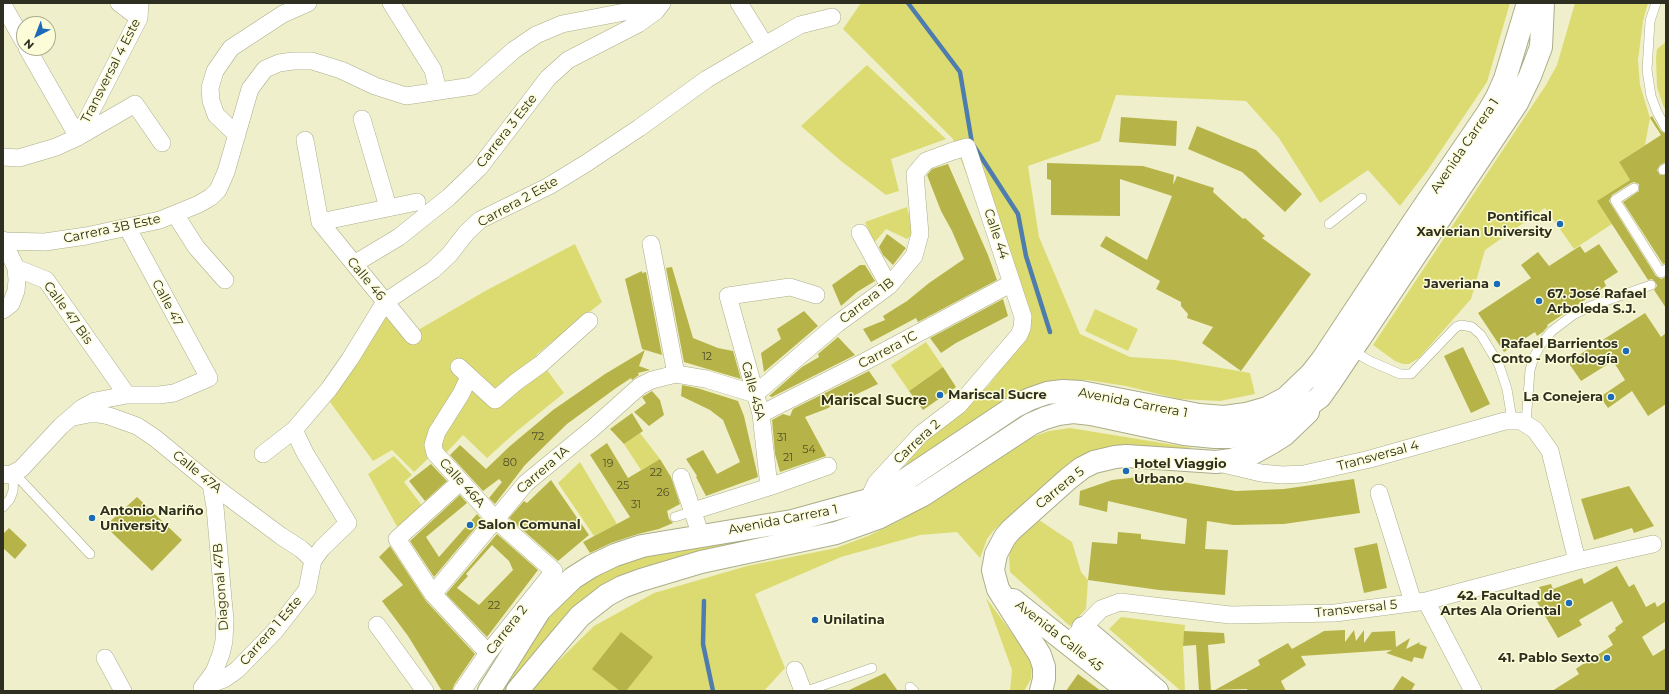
<!DOCTYPE html>
<meta charset="utf-8">
<style>
body{margin:0}
#map{position:relative;width:1669px;height:694px;overflow:hidden;background:#eff0cb;font-family:Montserrat,sans-serif}
canvas{display:block}
.frame{position:absolute;inset:0;border:4px solid #2f2f21;pointer-events:none}
.north{position:absolute;left:16px;top:16px;width:40px;height:40px;box-sizing:border-box;background:#fcfdd8;border:1px solid #aaab8f;border-radius:50%;rotate:222deg;font-size:11px;font-weight:700;line-height:16px;text-align:center;color:#2f2f21}
.north::after{content:'';display:block;margin:auto;width:14px;height:18px;background:#1b6bb9;clip-path:polygon(50% 0,100% 100%,50% 72%,0 100%)}
</style>
<div id="map">
<canvas width="1669" height="694"></canvas>
<div class="frame"></div>
<div class="north">N</div>
</div>
<script>
const context = document.querySelector('canvas').getContext('2d');
context.lineJoin = 'round';
function fillPath(path, color) { context.fillStyle = color; context.fill(path, 'evenodd'); }
const shape = rows => new Path2D(rows.map(r => 'M' + r).join(''));
function stroke(path, color, width, dash) { context.strokeStyle = color; context.lineWidth = width; context.lineCap = dash ? 'butt' : 'round'; context.setLineDash(dash || []); context.stroke(path); }
function write(font, color, halo, rows, align = 'center') {
  context.font = font + ' Montserrat,sans-serif'; context.lineWidth = 3; context.setLineDash([]); context.textBaseline = 'middle'; context.strokeStyle = halo; context.fillStyle = color; for (const [text, x, y, turn = 0] of rows) {
    context.save(); context.translate(x, y); context.rotate((+turn || 0) * Math.PI / 180); context.textAlign = isNaN(turn) ? turn : align; if (halo) context.strokeText(text, 0, 0); context.fillText(text, 0, 0); context.restore();
  }
}
fillPath(shape([
 [861,3,1510,3,1487,82,1427,171,1400,206,1368,170,1320,203,1279,138,1246,101,1116,95,1100,141,1028,166,1039,237,1080,334,1130,357,1175,360,1250,373,1255,394,1220,401,1179,399,1126,386,1087,380,1050,382,904,468,916,448,964,409,989,385,1026,331,953,139,843,29],
 [1575,3,1648,3,1643,21,1638,60,1640,85,1650,118,1645,145,1619,162,1630,180,1598,201,1612,224,1574,249,1545,208,1485,250,1471,299,1419,358,1409,364,1403,364,1395,361,1373,345,1546,85,1557,65],
 [1666,42,1666,107,1664,108,1657,87,1656,58,1657,49],
 [867,65,946,139,891,159,899,191,886,195,841,161,801,126],
 [907,207,914,234,907,239,886,229,874,243,865,222],
 [575,244,602,302,536,355,564,393,517,431,487,458,463,435,445,454,439,448,414,472,392,450,373,461,330,402,382,305,406,337,487,290],
 [1095,309,1138,329,1128,351,1085,331],
 [926,342,943,367,909,391,891,365],
 [1070,428,1193,448,1155,448,1093,455,1070,462,994,530,987,539,980,558,957,532,920,535,841,557,755,594,785,668,764,691,532,691,547,672,594,626,654,593,747,566,836,548,868,536,899,521,1024,440,1049,431],
 [640,433,660,459,641,470,624,444],
 [394,456,412,475,404,482,423,507,399,530,368,474],
 [580,462,617,524,594,536,558,483],
 [1036,518,1072,542,1081,572,1088,580,1086,609,1070,626,1010,572,1009,557,1013,541],
 [817,525,629,579,512,691,498,691,549,613,600,569,649,552],
 [986,598,1026,652,1032,667,1031,679,1024,691,1010,691,1012,670],
 [1121,617,1185,625,1183,646,1185,691,1181,691,1109,629]
]), '#dcdb71');
stroke(shape([
 [908,3,960,72,972,143,1018,214,1026,256,1050,332],
 [704,601,703,644,713,691]
]), '#4e7dad', 4.5);
fillPath(shape([
 [1652,116,1661,131,1666,134,1666,162,1660,165,1657,170,1660,175,1666,175,1666,263,1663,264,1623,202,1639,191,1639,184,1634,182,1631,183,1612,195,1609,201,1656,276,1661,279,1666,277,1666,308,1654,290,1657,286,1656,283,1652,279,1648,280,1597,201,1630,180,1619,162,1661,135,1650,118],
 [1121,117,1177,121,1176,146,1119,142],
 [1197,126,1256,150,1302,194,1285,212,1242,172,1188,149],
 [1047,163,1143,166,1174,175,1173,185,1177,176,1214,188,1213,192,1243,219,1245,218,1265,236,1262,238,1311,274,1241,371,1202,343,1213,327,1187,318,1188,314,1181,306,1181,302,1156,289,1160,281,1100,246,1106,236,1147,260,1172,196,1120,179,1120,216,1051,215,1051,180,1047,179],
 [948,164,988,255,997,280,918,322,916,318,871,342,863,329,885,320,883,316,907,301,929,283,964,259,952,231,941,211,927,175,932,169],
 [887,234,906,248,893,265,883,255,879,247],
 [1599,244,1618,272,1604,281,1606,286,1547,325,1548,326,1543,332,1537,336,1535,332,1504,352,1478,313,1531,278,1521,265,1538,252,1549,266,1580,246,1585,253],
 [860,265,865,265,875,281,857,292,841,306,832,285],
 [672,267,693,338,718,348,733,351,741,379,684,362,666,268],
 [642,271,642,273,646,272,662,355,642,349,625,279],
 [1003,299,1008,316,956,343,941,353,930,338],
 [804,311,818,326,764,372,761,353,781,339,777,329],
 [1645,313,1661,337,1666,333,1666,404,1648,416,1632,391,1608,408,1600,397,1625,380,1613,361,1581,381,1568,362],
 [838,337,855,355,772,397,769,396,802,367,819,357,818,354],
 [1463,347,1490,404,1471,413,1444,356],
 [645,350,639,366,650,370,638,373,639,375,632,380,631,378,616,388,567,424,525,465,495,504,489,498,502,482,505,485,499,479,483,491,450,455,460,445,486,469,510,446,553,410,605,374],
 [943,367,956,387,923,410,909,391],
 [869,371,878,384,826,409,805,417,826,456,780,472,775,454,772,420,783,414,790,416,793,409],
 [682,385,697,388,738,401,744,416,758,477,706,496,696,477,697,476,686,459,703,450,717,474,740,462,723,420,710,410,681,396],
 [652,391,660,400,664,415,649,426,634,412,646,403,642,397],
 [632,413,643,431,624,444,610,429],
 [607,443,628,478,660,459,671,477,680,504,667,511,669,519,673,523,659,529,638,534,611,543,590,553,583,542,630,517,590,455],
 [431,464,447,481,425,501,409,481],
 [1147,476,1236,491,1284,489,1354,479,1360,513,1284,524,1233,525,1207,521,1205,549,1228,550,1225,595,1159,590,1088,580,1092,542,1117,544,1118,532,1141,534,1141,539,1185,544,1187,519,1108,501,1107,512,1079,505,1080,491,1112,480],
 [551,480,589,535,558,561,509,518,524,501,527,503],
 [1629,486,1654,526,1634,533,1632,528,1594,540,1581,499],
 [460,495,467,503,426,537,439,557,477,514,482,520,434,577,410,541],
 [137,497,182,540,152,571,105,526],
 [9,528,27,545,15,559,3,548,3,534],
 [497,534,538,570,487,637,446,594],
 [492,545,509,561,513,570,479,605,457,588,468,576,466,574],
 [1377,543,1387,588,1364,593,1354,548],
 [390,546,426,601,475,654,454,685,452,691,442,691,408,636,382,601,403,585,379,557],
 [1617,566,1629,587,1634,584,1646,607,1655,602,1657,607,1666,601,1666,621,1642,637,1653,656,1666,648,1666,691,1552,691,1579,674,1576,669,1577,668,1613,645,1608,636,1616,630,1615,628,1623,622,1612,601,1579,620,1582,625,1558,638,1533,595,1541,592,1539,587,1551,584,1553,589,1582,578,1584,584],
 [1345,630,1345,642,1354,630,1356,641,1364,630,1364,643,1372,632,1395,631,1396,647,1410,638,1406,649,1420,642,1419,644,1427,647,1423,659,1414,657,1412,662,1386,653,1392,650,1301,656,1306,665,1281,681,1286,691,1248,691,1247,689,1215,690,1260,665,1258,660,1288,643,1292,649,1324,631],
 [1184,631,1224,633,1225,643,1208,645,1211,691,1199,691,1196,645,1183,646],
 [621,632,653,657,626,691,620,691,592,669],
 [885,673,898,691,847,691],
 [1078,674,1101,691,1066,691],
 [1402,676,1415,684,1411,691,1392,691]
]), '#b6b448');
const lane = shape([
 [1656,3,1650,21,1647,70,1651,96,1657,112,1666,128],
 [1663,170,1666,168],
 [1634,188,1615,200,1661,273,1666,269],
 [1329,224,1362,198],
 [1353,351,1370,361,1400,374,1411,374,1456,327,1461,325,1472,327,1481,335,1499,365,1507,389,1512,420],
 [1526,423,1530,370,1534,357,1541,344,1552,331,1573,315,1591,306,1651,285],
 [3,507,10,499,13,491,14,473,90,554],
 [675,517,693,511],
 [910,687,914,691],
 [807,691,872,668]
]);
const street = shape([
 [119,3,139,18],
 [391,3,433,70,438,91],
 [739,3,765,45],
 [3,5,24,42],
 [27,48,78,137],
 [362,119,388,207],
 [237,135,216,115,211,101,210,88,215,71,231,48,283,14,308,3],
 [78,137,139,18,140,3],
 [305,140,320,222,413,336],
 [3,157,19,158,56,147,78,137,135,104,162,143],
 [175,214,196,247,225,280],
 [320,222,417,202],
 [860,233,889,286],
 [3,240,16,268,17,280,16,291,11,304,3,310],
 [3,241,45,242,86,236,160,220,199,204,211,197,218,190,226,172,250,89,265,69,279,63,293,61,312,61,341,70,375,86,406,96,473,86,514,50,536,35,562,24,635,10,650,3],
 [651,244,676,374],
 [354,264,399,237,449,197,479,168,548,78,568,60,638,24,656,11,662,3],
 [16,268,46,280,127,395],
 [459,367,495,400,516,382,541,364,589,321],
 [761,414,866,361,1012,283],
 [74,417,89,414,98,414,109,416,137,426,155,438,211,484,281,536,301,549,313,560],
 [263,454,294,430,329,389,350,359,385,302,433,270,449,255,467,232,480,220,549,186,585,164,639,128,707,79,765,45,800,25,832,17],
 [1219,463,1261,473,1282,475,1304,474,1370,459,1505,421,1521,421,1535,430,1550,451,1577,561],
 [3,474,9,475,21,469,61,426,82,408,95,401,127,395,159,395,174,393,209,378,127,227],
 [681,477,701,536],
 [460,482,397,539,433,594,488,653],
 [769,487,761,414,728,296,790,287,816,295],
 [1379,493,1413,602],
 [693,511,769,487,828,466],
 [433,594,526,483,593,428,640,386,652,380,676,374,706,379,755,394,837,324,889,286,914,256,920,234,915,174,926,161,953,151,967,147,1023,317,1022,328,1019,335,959,405,921,434,876,483,868,500],
 [1426,601,1473,691],
 [377,625,425,691],
 [1075,636,1101,609,1120,602,1230,615,1335,613,1426,601,1577,561,1653,544],
 [105,658,123,691],
 [795,670,803,691],
 [205,686,224,679,237,670,275,631,307,590,313,560,322,548,348,523,305,453,294,430],
 [202,688,214,672,221,654,224,641,225,619,223,599,215,507,211,484],
 [462,691,488,653,554,571,495,519,435,453,433,445,437,432,461,394,469,377]
]);
const secondary = shape([
 [1013,600,1128,691],
 [1083,628,1157,691],
 [1041,691,1044,679,1044,667,1040,655,998,589,995,578,993,570,996,554,1005,537,1011,530,1068,479,1082,468,1094,462,1115,457,1126,456,1216,462,1231,460,1253,453,1273,442,1284,435,1308,412]
]);
const primary = shape([
 [489,691,540,610,573,578,592,566,615,555,642,546,792,521,868,500,887,492,1014,407,1030,399,1047,393,1063,391,1081,392,1199,415,1224,417,1246,414,1267,408,1286,398,1311,374,1322,360,1414,221,1487,114,1497,97,1505,79,1528,3],
 [517,691,557,643,580,616,607,595,622,587,641,580,701,562,836,533,878,518,923,495,1031,424,1045,418,1058,414,1073,412,1091,414,1184,434,1215,437,1232,437,1250,434,1279,424,1300,412,1320,397,1332,380,1517,103,1530,76,1541,47,1543,3]
]);
stroke(lane, '#acad8a', 10);
stroke(street, '#acad8a', 18);
stroke(secondary, '#acad8a', 24);
stroke(primary, '#acad8a', 24);
stroke(lane, '#fff', 9);
stroke(street, '#fff', 17);
stroke(secondary, '#fff', 22);
stroke(primary, '#fff', 22);
for (const [x, y, r, color] of [
 [1560,224,4,"#1b6bb9"],
 [1497,284,4,"#1b6bb9"],
 [1539,301,4,"#1b6bb9"],
 [1626,351,4,"#1b6bb9"],
 [940,395,4,"#1b6bb9"],
 [1611,397,4,"#1b6bb9"],
 [1126,471,4,"#1b6bb9"],
 [92,518,4,"#1b6bb9"],
 [470,525,4,"#1b6bb9"],
 [1569,603,4,"#1b6bb9"],
 [815,620,4,"#1b6bb9"],
 [1607,658,4,"#1b6bb9"]
]) { const dot = new Path2D(); dot.arc(x, y, r, 0, 2 * Math.PI); context.fillStyle = color; context.fill(dot); stroke(dot, '#fcfdd8', 1.5); }
write('11px', '#51502b', null, [
 ["12",707,357],
 ["72",538,437],
 ["31",782,438],
 ["54",809,450],
 ["21",788,458],
 ["80",510,463],
 ["19",608,464],
 ["22",656,473],
 ["25",623,486],
 ["26",663,493],
 ["31",636,505],
 ["22",494,606]
]);
write('13px', '#2f2f21', '#fcfdd8', [
 ["Transversal 4 Este",111,71,-63],
 ["Carrera 3 Este",507,131,-52],
 ["Avenida Carrera 1",1465,146,-56],
 ["Carrera 2 Este",518,202,-29],
 ["Carrera 3B Este",112,229,-12],
 ["Calle 44",996,234,71],
 ["Calle 46",366,279,50],
 ["Carrera 1B",867,301,-38],
 ["Calle 47",167,303,62],
 ["Calle 47 Bis",68,313,54],
 ["Carrera 1C",888,350,-28],
 ["Calle 45A",753,391,75],
 ["Avenida Carrera 1",1133,403,11],
 ["Carrera 2",917,442,-43],
 ["Transversal 4",1378,456,-15],
 ["Carrera 1A",543,470,-41],
 ["Calle 47A",197,472,39],
 ["Calle 46A",462,483,48],
 ["Carrera 5",1060,488,-39],
 ["Avenida Carrera 1",783,520,-11],
 ["Diagonal 47B",221,587,-94],
 ["Transversal 5",1356,609,-6],
 ["Carrera 2",507,630,-52],
 ["Carrera 1 Este",271,631,-49],
 ["Avenida Calle 45",1059,636,38]
]);
write('bold 13px', '#2f2f21', '#fcfdd8', [
 ["Pontifical",1552,217],
 ["Xavierian University",1552,232],
 ["Javeriana",1489,284],
 ["67. José Rafael",1547,294,"left"],
 ["Arboleda S.J.",1547,309,"left"],
 ["Rafael Barrientos",1618,344],
 ["Conto - Morfología",1618,359],
 ["Mariscal Sucre",948,395,"left"],
 ["La Conejera",1603,397],
 ["Hotel Viaggio",1134,464,"left"],
 ["Urbano",1134,479,"left"],
 ["Antonio Nariño",100,511,"left"],
 ["University",100,526,"left"],
 ["Salon Comunal",478,525,"left"],
 ["42. Facultad de",1561,596],
 ["Artes Ala Oriental",1561,611],
 ["Unilatina",823,620,"left"],
 ["41. Pablo Sexto",1599,658]
], 'right');
write('bold 14px', '#363517', '#fcfdd8', [
 ["Mariscal Sucre",874,401]
]);
</script>
